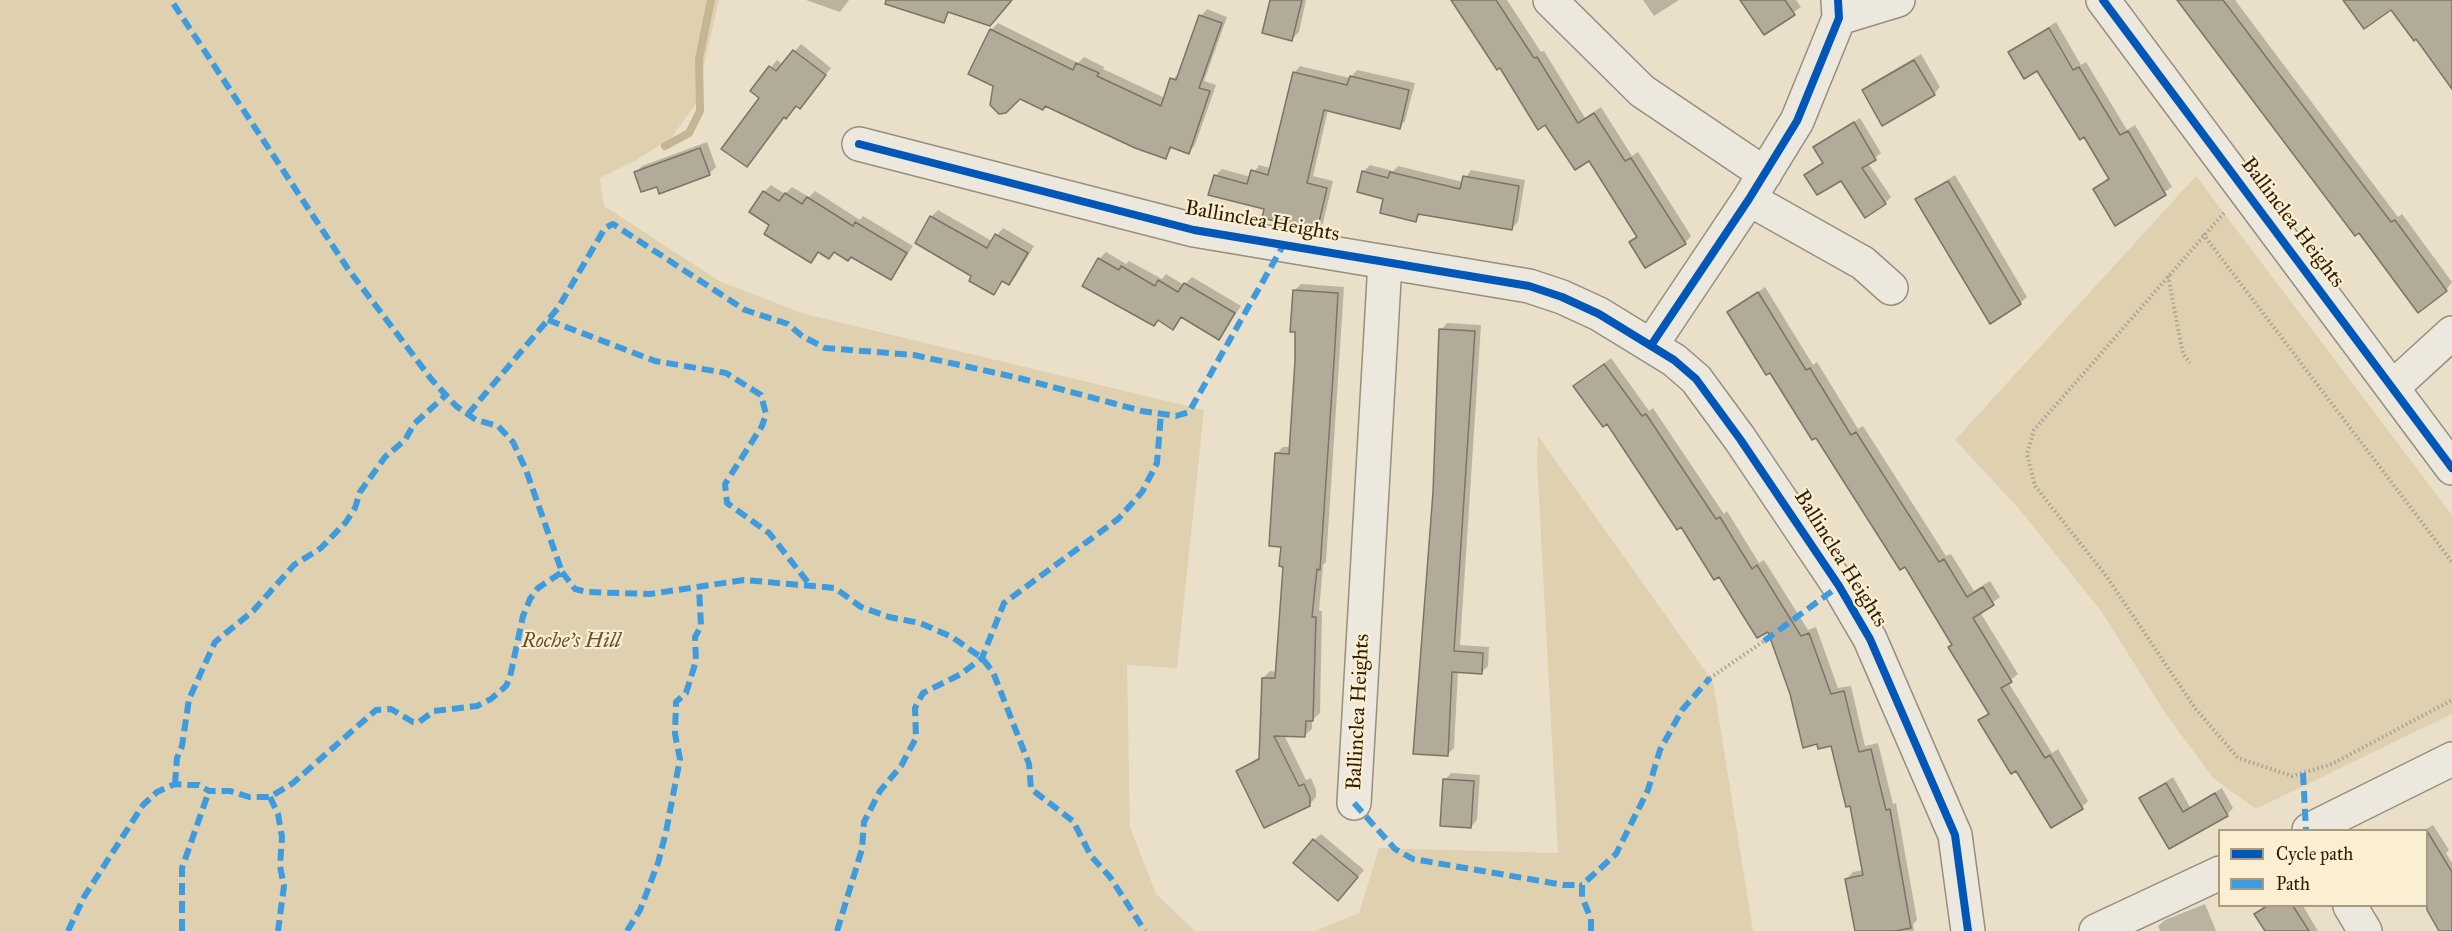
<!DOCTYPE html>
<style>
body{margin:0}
#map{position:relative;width:2452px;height:931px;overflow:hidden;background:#eae0c9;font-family:"IM FELL Great Primer",serif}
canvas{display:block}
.legend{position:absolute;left:2218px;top:829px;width:210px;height:78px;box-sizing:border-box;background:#faefd3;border:2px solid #aa9b7f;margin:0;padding:8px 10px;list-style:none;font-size:18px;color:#311e02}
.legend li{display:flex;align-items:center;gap:12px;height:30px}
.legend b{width:30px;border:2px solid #aa9b7f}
</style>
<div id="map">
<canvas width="2452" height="931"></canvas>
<ul class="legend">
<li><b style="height:8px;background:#0057b8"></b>Cycle path</li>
<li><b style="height:8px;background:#3e9bdd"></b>Path</li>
</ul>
</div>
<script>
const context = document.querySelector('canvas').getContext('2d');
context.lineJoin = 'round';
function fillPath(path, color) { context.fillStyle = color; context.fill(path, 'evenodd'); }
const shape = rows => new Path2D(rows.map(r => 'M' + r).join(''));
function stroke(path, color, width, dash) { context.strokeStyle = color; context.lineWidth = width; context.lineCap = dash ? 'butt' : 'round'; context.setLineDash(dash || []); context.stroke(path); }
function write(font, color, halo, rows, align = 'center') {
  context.font = font + ' "IM FELL Great Primer",serif'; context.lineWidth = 4.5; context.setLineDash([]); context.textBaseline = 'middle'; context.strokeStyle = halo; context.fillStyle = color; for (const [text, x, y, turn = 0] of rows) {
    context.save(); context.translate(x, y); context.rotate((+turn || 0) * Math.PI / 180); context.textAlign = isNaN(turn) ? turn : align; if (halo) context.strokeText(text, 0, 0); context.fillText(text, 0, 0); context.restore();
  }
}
fillPath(shape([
 [0,0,719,0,695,105,671,138,635,161,600,178,604,206,721,282,805,314,1204,410,1177,668,1127,665,1130,827,1156,894,1195,931,0,931],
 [2196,176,2452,515,2452,714,2256,809,2213,778,2166,714,2101,611,2020,510,1955,440],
 [1538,436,1713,682,1753,931,1315,931,1359,913,1379,848,1558,853,1537,462]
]), '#dfd1b0');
fillPath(shape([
 [806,0,849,0,840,12],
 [1271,0,1306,0,1299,32,1292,39],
 [1452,0,1507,0,1541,52,1544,51,1585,118,1601,107,1632,156,1638,152,1691,236,1685,243,1631,242,1638,235,1589,159,1546,123],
 [1643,0,1679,0,1654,16],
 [1742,0,1796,0,1801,7,1765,33],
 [2235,0,2398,217,2402,214,2452,282,2446,290,2418,311,2179,1],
 [1207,9,1227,17,1204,81,1216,85,1195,145,1189,152,1173,147,1166,157,1047,105,1043,109,994,85,991,30,998,23,1078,63,1084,57,1104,67,1103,69,1165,98,1172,79,1180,73,1201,16],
 [2056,22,2081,65,2086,62,2127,130,2135,125,2172,187,2116,224,2095,189,2110,177,2085,135,2038,69,2010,52],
 [801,44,831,68,806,100,785,116,747,165,761,98,752,91,777,60,783,65],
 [1921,54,1940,87,1934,94,1864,90,1870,84],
 [1300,66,1350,78,1357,70,1415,83,1405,121,1399,127,1328,110,1313,176,1333,181,1323,223,1316,230,1266,208,1215,176,1222,169,1251,177,1259,165,1271,168,1294,73],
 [1860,118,1881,153,1868,163,1891,197,1885,203,1841,179,1806,175,1824,162,1815,147],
 [707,142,716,167,709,174,658,185,635,173,642,166],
 [1370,165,1393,171,1398,166,1463,182,1471,170,1525,180,1518,222,1511,229,1422,213,1415,220,1385,198,1363,172],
 [1955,175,2027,297,2020,303,1917,200],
 [771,185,785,194,792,187,809,197,815,191,860,220,863,216,913,246,891,279,852,255,835,251,829,257,820,251,811,261,771,224,764,192],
 [938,210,992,241,1003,228,1034,246,1016,276,1009,283,1004,280,994,293,973,275,931,217],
 [1106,252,1126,264,1129,261,1162,279,1166,274,1184,285,1192,277,1241,306,1219,338,1183,316,1173,328,1159,319,1154,325,1099,259],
 [1301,284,1344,287,1326,562,1323,565,1319,611,1322,611,1320,713,1312,720,1312,729,1305,735,1284,735,1306,780,1311,778,1316,790,1316,797,1309,805,1237,771,1261,756,1263,678,1270,671,1277,672,1285,566,1276,454,1283,447,1291,447,1297,331,1294,291],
 [1765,287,1813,365,1817,362,1858,429,1863,426,1946,556,1951,554,1974,591,1990,581,2000,597,1980,612,2018,674,2008,682,2052,753,2058,749,2088,801,2082,807,2017,769,1980,721,1989,712,1954,644,1905,564,1729,312],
 [1447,323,1481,325,1460,645,1489,647,1488,666,1481,673,1458,671,1454,748,1447,755,1434,492,1441,330],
 [1611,358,1649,411,1653,408,1724,514,1727,511,1759,563,1764,560,1808,630,1816,627,1838,688,1851,686,1865,746,1878,743,1893,804,1896,803,1917,920,1913,924,1914,931,1855,931,1846,879,1853,872,1864,870,1851,804,1832,744,1792,693,1769,629,1682,525,1607,422,1575,387],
 [1451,773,1480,775,1477,820,1471,827,1445,780],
 [2173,777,2190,807,2222,788,2233,808,2227,815,2169,847,2141,798],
 [2433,825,2449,850,2446,853,2452,863,2452,931,2441,931,2425,906,2425,830],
 [1321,834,1364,870,1345,892,1314,840],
 [2205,904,2216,931,2160,931,2158,926,2165,920],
 [2266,906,2303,906,2318,931,2267,931,2256,914]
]), '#0003');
stroke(shape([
 [665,146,689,133,700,111,699,59,711,0]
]), '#c4b593', 8);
const building = shape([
 [886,0,1012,0,990,26,948,12,944,23,885,4,886,0],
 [1270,0,1302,0,1292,41,1262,33,1270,0],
 [1451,0,1496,0,1534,58,1537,57,1578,123,1594,113,1625,161,1631,158,1686,244,1645,268,1629,242,1637,237,1589,161,1575,170,1545,125,1538,130,1500,68,1497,70,1451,0],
 [1740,0,1785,0,1795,15,1764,35,1740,0],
 [2177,0,2223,0,2391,222,2395,220,2447,291,2418,313,2359,233,2355,236,2177,0],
 [2343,0,2452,0,2452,89,2416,39,2414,41,2391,10,2364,29,2343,0],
 [1199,15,1222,23,1199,88,1210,91,1189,154,1170,147,1166,159,1135,148,1045,106,1043,110,1020,99,1006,113,999,114,990,105,993,86,968,74,990,29,1073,70,1076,63,1099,73,1097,76,1161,106,1170,78,1176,80,1199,15],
 [2049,28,2073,70,2079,67,2120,135,2128,131,2166,195,2115,226,2093,189,2109,179,2084,137,2080,140,2037,71,2024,79,2008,52,2049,28],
 [793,50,826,75,800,109,796,106,786,119,784,117,747,167,721,149,759,98,750,91,769,66,776,71,793,50],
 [1914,60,1935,95,1882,126,1862,90,1914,60],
 [1293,72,1347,85,1350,76,1409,90,1400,129,1324,110,1307,183,1327,188,1317,231,1262,218,1264,209,1208,195,1214,175,1247,184,1251,170,1268,175,1293,72],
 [1854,122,1876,160,1862,168,1886,204,1865,218,1841,181,1817,195,1804,175,1823,163,1813,147,1854,122],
 [700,148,710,175,659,194,657,187,641,192,634,172,700,148],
 [1362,171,1388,178,1390,172,1460,189,1463,176,1519,186,1512,230,1418,214,1416,222,1380,213,1383,199,1357,192,1362,171],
 [1948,181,2021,304,1990,324,1915,199,1948,181],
 [763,191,779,201,785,193,802,204,807,197,853,226,855,222,907,253,891,280,851,257,848,261,834,252,829,259,818,252,811,263,764,234,769,225,749,212,763,191],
 [930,216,987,248,995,234,1028,253,1009,285,1002,281,994,295,969,281,971,276,915,243,930,216],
 [1098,258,1119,270,1121,266,1155,286,1158,280,1178,292,1184,283,1235,313,1219,340,1181,317,1173,330,1158,320,1154,326,1082,286,1098,258],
 [1293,290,1338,293,1335,346,1320,570,1317,569,1312,617,1316,617,1313,721,1306,721,1305,737,1274,736,1299,786,1304,784,1310,797,1310,806,1264,828,1236,771,1259,759,1262,678,1275,678,1283,567,1279,566,1281,547,1269,546,1275,453,1289,454,1295,361,1295,332,1290,332,1293,290],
 [1758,292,1806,370,1810,368,1851,435,1856,432,1939,562,1944,559,1967,597,1983,587,1994,605,1973,618,2012,682,2001,688,2045,758,2050,755,2083,809,2051,828,2016,771,2011,774,1978,720,1989,714,1948,647,1952,645,1905,567,1900,570,1816,438,1812,440,1770,373,1766,375,1727,312,1758,292],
 [1439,329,1475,331,1454,651,1483,653,1482,674,1452,672,1448,756,1413,754,1433,492,1439,329],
 [1604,364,1642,416,1646,414,1716,519,1720,517,1752,569,1757,565,1801,636,1809,633,1831,694,1844,691,1859,752,1871,749,1886,810,1890,809,1911,928,1895,931,1855,931,1845,879,1863,875,1850,806,1846,807,1831,746,1818,749,1817,744,1803,748,1790,694,1768,632,1757,638,1719,577,1714,580,1681,527,1677,530,1607,424,1603,427,1573,386,1604,364],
 [1443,779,1474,781,1471,828,1440,826,1443,779],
 [2166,783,2183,812,2215,793,2228,816,2169,849,2139,798,2166,783],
 [2427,831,2452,872,2452,931,2439,931,2427,910,2427,831],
 [1313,839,1358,877,1338,901,1293,863,1313,839],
 [2267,906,2293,906,2309,931,2265,931,2254,914,2267,906]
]);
fillPath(building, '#b3ab9a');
stroke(building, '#7c7464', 1.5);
const minor = shape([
 [1550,0,1642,91,1765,174],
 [2103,0,2452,468],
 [1839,18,1898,0],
 [859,144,1194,230,1529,286,1562,297,1599,314,1674,360,1696,379,1740,439,1839,586,1870,639,1955,835,1968,931],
 [1749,199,1863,263,1891,288],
 [1652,344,1749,199,1797,121,1839,18,1838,0],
 [2393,387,2452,333],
 [1354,803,1385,262],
 [2309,830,2452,759],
 [2350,906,2365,931],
 [2096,931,2220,873]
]);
stroke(minor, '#968f7e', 36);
stroke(shape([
 [2224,213,2034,430,2027,454,2035,486,2107,577,2195,708,2238,758,2292,776,2332,764,2452,700],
 [2203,234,2452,562],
 [2168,276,2183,354,2190,363],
 [1710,678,1764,641]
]), '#a8a296', 4, [1.5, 3]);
stroke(minor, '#ede8dd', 33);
stroke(shape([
 [548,320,655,361,726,373,761,395,766,414,762,426,725,484,727,503,769,533,810,585],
 [468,414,558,308,605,228,613,224,745,310,788,324,802,336,825,348,914,355,1019,378,1142,411,1176,416,1189,412,1284,244],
 [562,572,575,589,587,592,650,594,744,580,835,588,861,607,889,617,920,623,952,637,982,658,993,672,1029,764,1031,789,1073,821,1091,856,1110,877,1145,931],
 [1764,641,1839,586],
 [2303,773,2306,830],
 [175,784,177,758,182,746,189,699,215,642,253,611,294,565,321,548,346,522,355,508,360,492,385,457,405,440,414,424,446,395],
 [270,797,278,814,282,837,280,866,284,886,278,931],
 [1354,803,1395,849,1413,859,1564,885,1582,885],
 [68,931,84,897,143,805,157,792,175,784,190,785,199,785,209,791,230,791,249,797,270,797,293,783,376,710,391,709,413,722,419,722,434,711,477,706,491,699,506,686,510,677,523,616,530,599,538,588,562,572,526,470,513,442,498,426,476,420,456,406,432,380,348,269,171,0],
 [182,931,182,868,209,791],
 [627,931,640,910,658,863,666,832,680,759,675,734,676,702,686,693,696,661,695,637,701,626,699,588],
 [837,931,862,849,864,822,880,791,901,766,916,738,915,708,923,693,961,674,982,658,1004,603,1118,519,1142,492,1157,463,1161,414],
 [1591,931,1591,919,1582,897,1582,885,1616,854,1648,790,1660,750,1682,710,1710,678]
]), '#3e9bdd', 6, [12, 6]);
stroke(shape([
 [2103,0,2452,468],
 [859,144,1194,230,1529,286,1562,297,1599,314,1674,360,1696,379,1740,439,1839,586,1870,639,1955,835,1968,931],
 [1652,344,1749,199,1797,121,1839,18,1838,0]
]), '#0057b8', 8);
write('21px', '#311e02', '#faefd3', [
 ["Ballinclea Heights",1262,222,10],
 ["Ballinclea Heights",2292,223,53],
 ["Ballinclea Heights",1840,559,58],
 ["Ballinclea Heights",1359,712,-87]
]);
write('italic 21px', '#635030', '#faefd3', [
 ["Roche's Hill",571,642]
]);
</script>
